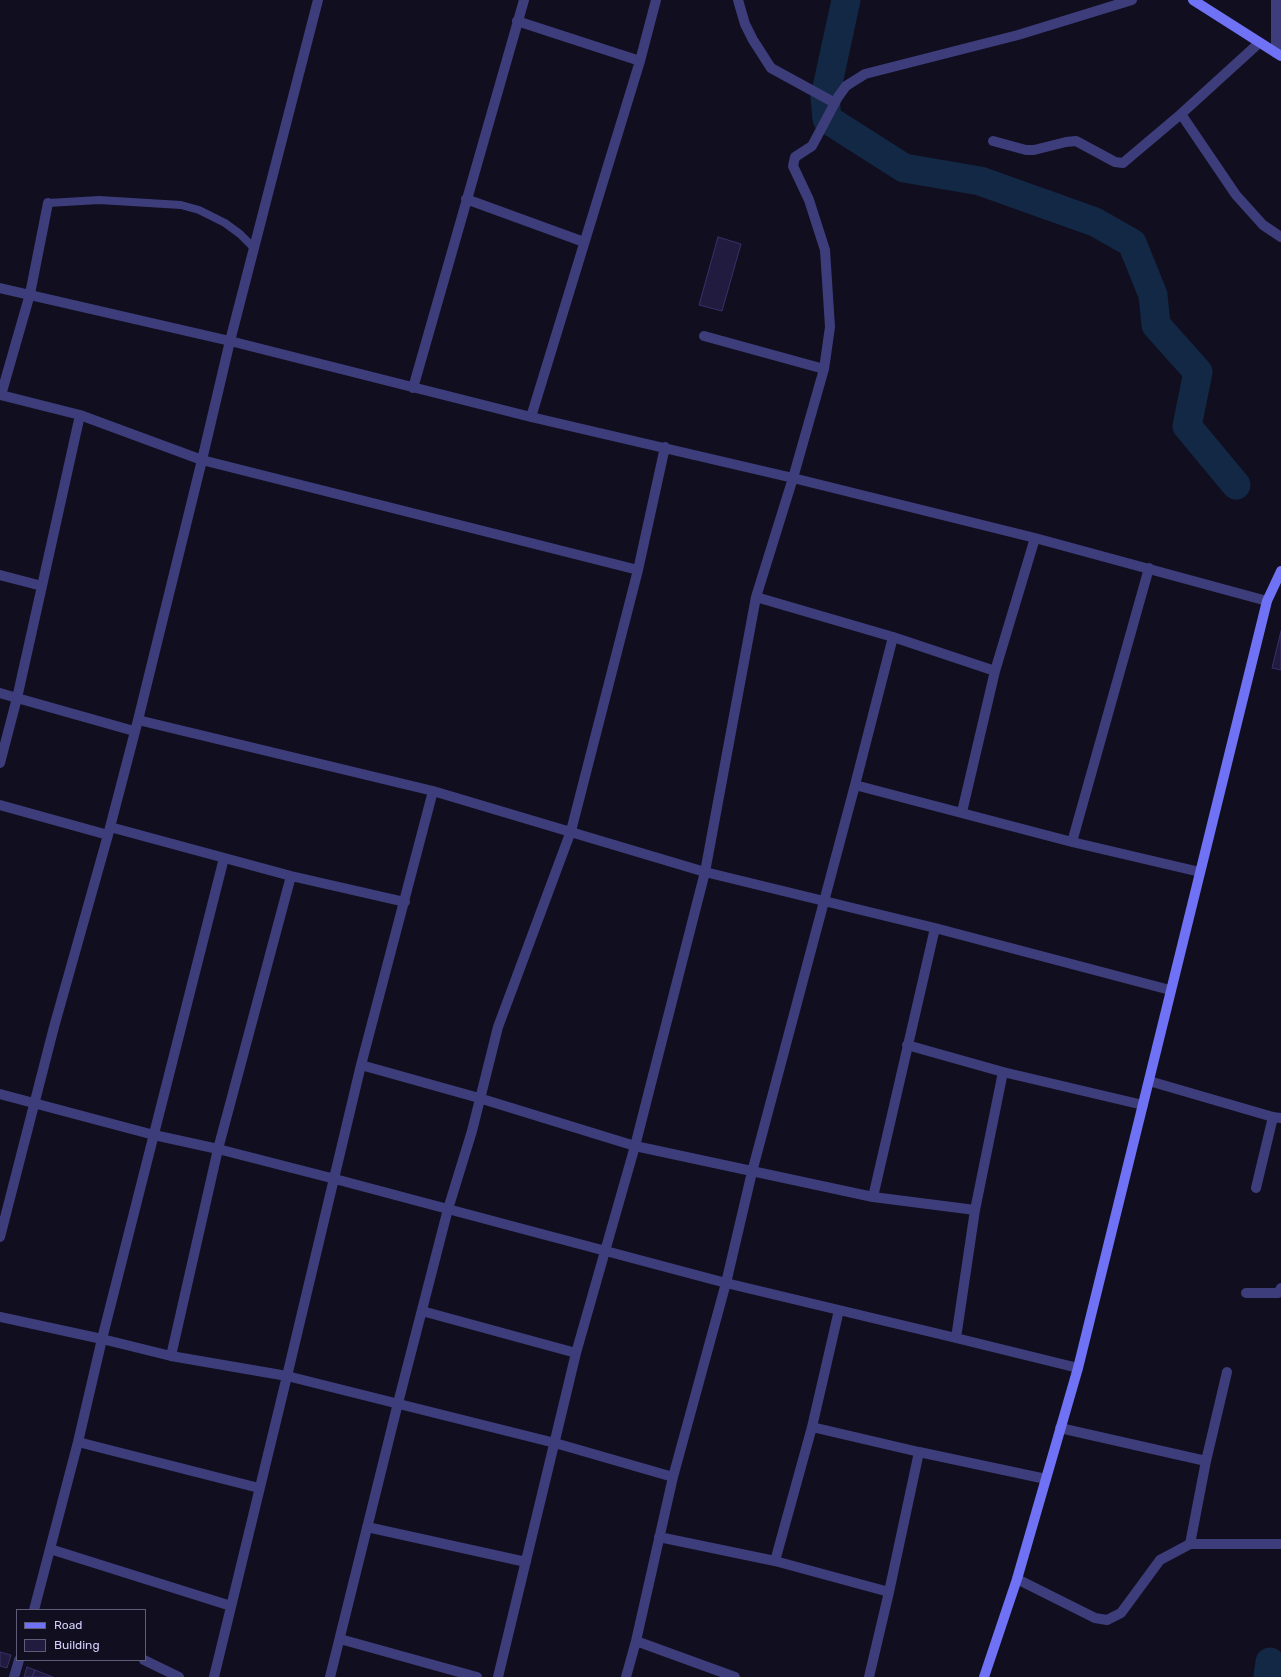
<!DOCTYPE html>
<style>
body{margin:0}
#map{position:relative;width:1281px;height:1677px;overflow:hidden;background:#110e1f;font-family:Rubik,sans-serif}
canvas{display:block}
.legend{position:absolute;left:16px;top:1609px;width:130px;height:52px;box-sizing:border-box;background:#110e1f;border:1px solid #5f5c77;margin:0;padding:5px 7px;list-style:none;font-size:12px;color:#d3d0fb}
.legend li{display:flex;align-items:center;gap:8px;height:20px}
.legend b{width:20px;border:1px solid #5f5c77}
</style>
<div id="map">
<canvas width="1281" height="1677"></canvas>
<ul class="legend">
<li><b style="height:5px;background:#6f72f4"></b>Road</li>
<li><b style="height:11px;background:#211c3f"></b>Building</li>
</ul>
</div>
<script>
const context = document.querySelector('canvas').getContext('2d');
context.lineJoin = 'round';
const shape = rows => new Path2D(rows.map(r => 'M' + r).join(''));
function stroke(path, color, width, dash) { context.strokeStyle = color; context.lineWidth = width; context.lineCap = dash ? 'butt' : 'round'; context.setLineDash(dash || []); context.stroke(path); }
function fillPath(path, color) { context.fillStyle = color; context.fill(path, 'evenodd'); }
stroke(shape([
 [846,0,825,97,827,119,904,168,980,181,1095,222,1132,243,1153,295,1156,325,1198,372,1187,426,1236,485],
 [1268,1677,1270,1662]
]), '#122845', 29);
const building = shape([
 [718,237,741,244,722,311,699,305,718,237],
 [1281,631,1281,670,1272,668,1281,631],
 [0,1652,11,1655,7,1668,0,1666,0,1652],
 [27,1667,35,1670,32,1677,24,1677,27,1667],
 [35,1670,53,1677,32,1677,35,1670]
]);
fillPath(building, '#211c3f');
stroke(building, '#383069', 1);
stroke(shape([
 [48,203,99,200,181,205,199,210,225,223,240,234,254,248]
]), '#3d3d7b', 8);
stroke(shape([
 [738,0,745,24,753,40,771,68,835,103],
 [1276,0,1276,53],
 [517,21,640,61],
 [1181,114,1236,195,1263,225,1281,237],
 [993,141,1026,150,1034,150,1066,142,1076,141,1115,162,1123,163,1181,114,1259,43],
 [466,199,584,242],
 [48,203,30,294,1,395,80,415,202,460,638,570],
 [0,288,230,341,531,417,793,478,1035,538,1267,601],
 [704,336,824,369],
 [413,388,524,0],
 [531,417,640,61,656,0],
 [0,575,42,586,17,698,134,731],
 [42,586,80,415],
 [756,597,893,637,995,671],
 [0,693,17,698,0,763],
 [138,720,433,791,705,872,935,928],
 [855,785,1072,842,1200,872],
 [0,805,108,835],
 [962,812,995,671,1035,538],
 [110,827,291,876,405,902],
 [1072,842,1149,568],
 [907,1045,1003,1072,1143,1105],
 [361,1065,479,1098,635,1146,873,1197,975,1210,1003,1072],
 [1149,1081,1273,1117,1281,1118],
 [0,1094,154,1135,218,1149,335,1179,726,1283,956,1338],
 [1256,1188,1273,1117],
 [873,1197,935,928,1170,990],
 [975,1210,956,1338,1078,1368],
 [0,1237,54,1027,108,835,138,720,202,460,230,341,318,0],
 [1246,1293,1278,1293,1281,1288],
 [422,1311,576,1353],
 [0,1317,102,1339,171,1356,287,1376,361,1065,433,791],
 [171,1356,218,1149,291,876],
 [812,1427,839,1310],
 [1060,1428,1206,1461],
 [78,1442,259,1488],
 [367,1527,526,1562],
 [659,1537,775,1561],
 [1190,1544,1206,1461,1227,1372],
 [50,1549,231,1606],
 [1017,1579,1095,1618,1107,1620,1121,1613,1160,1560,1190,1544,1281,1544],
 [889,1592,775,1561,812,1427,919,1452],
 [34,1610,78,1442,102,1339,224,858],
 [340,1639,477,1677],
 [636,1641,735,1677],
 [144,1660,179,1677],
 [14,1677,19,1660],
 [214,1677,287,1376,555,1443,673,1477],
 [330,1677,398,1403,448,1209,472,1131,498,1027,571,831,638,570,665,447],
 [498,1677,576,1353,635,1146,705,872,756,597,793,478,824,369,830,327,825,250,809,200,793,166,795,157,812,146,838,97,846,86,865,74,1018,35,1132,0],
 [626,1677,636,1641,673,1477,726,1283,752,1172,855,785,893,637],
 [869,1677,889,1592,919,1452,1046,1479]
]), '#3d3d7b', 10);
stroke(shape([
 [1193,0,1281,56],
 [984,1677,1017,1579,1078,1368,1267,601,1281,571]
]), '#6f72f4', 10);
</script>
